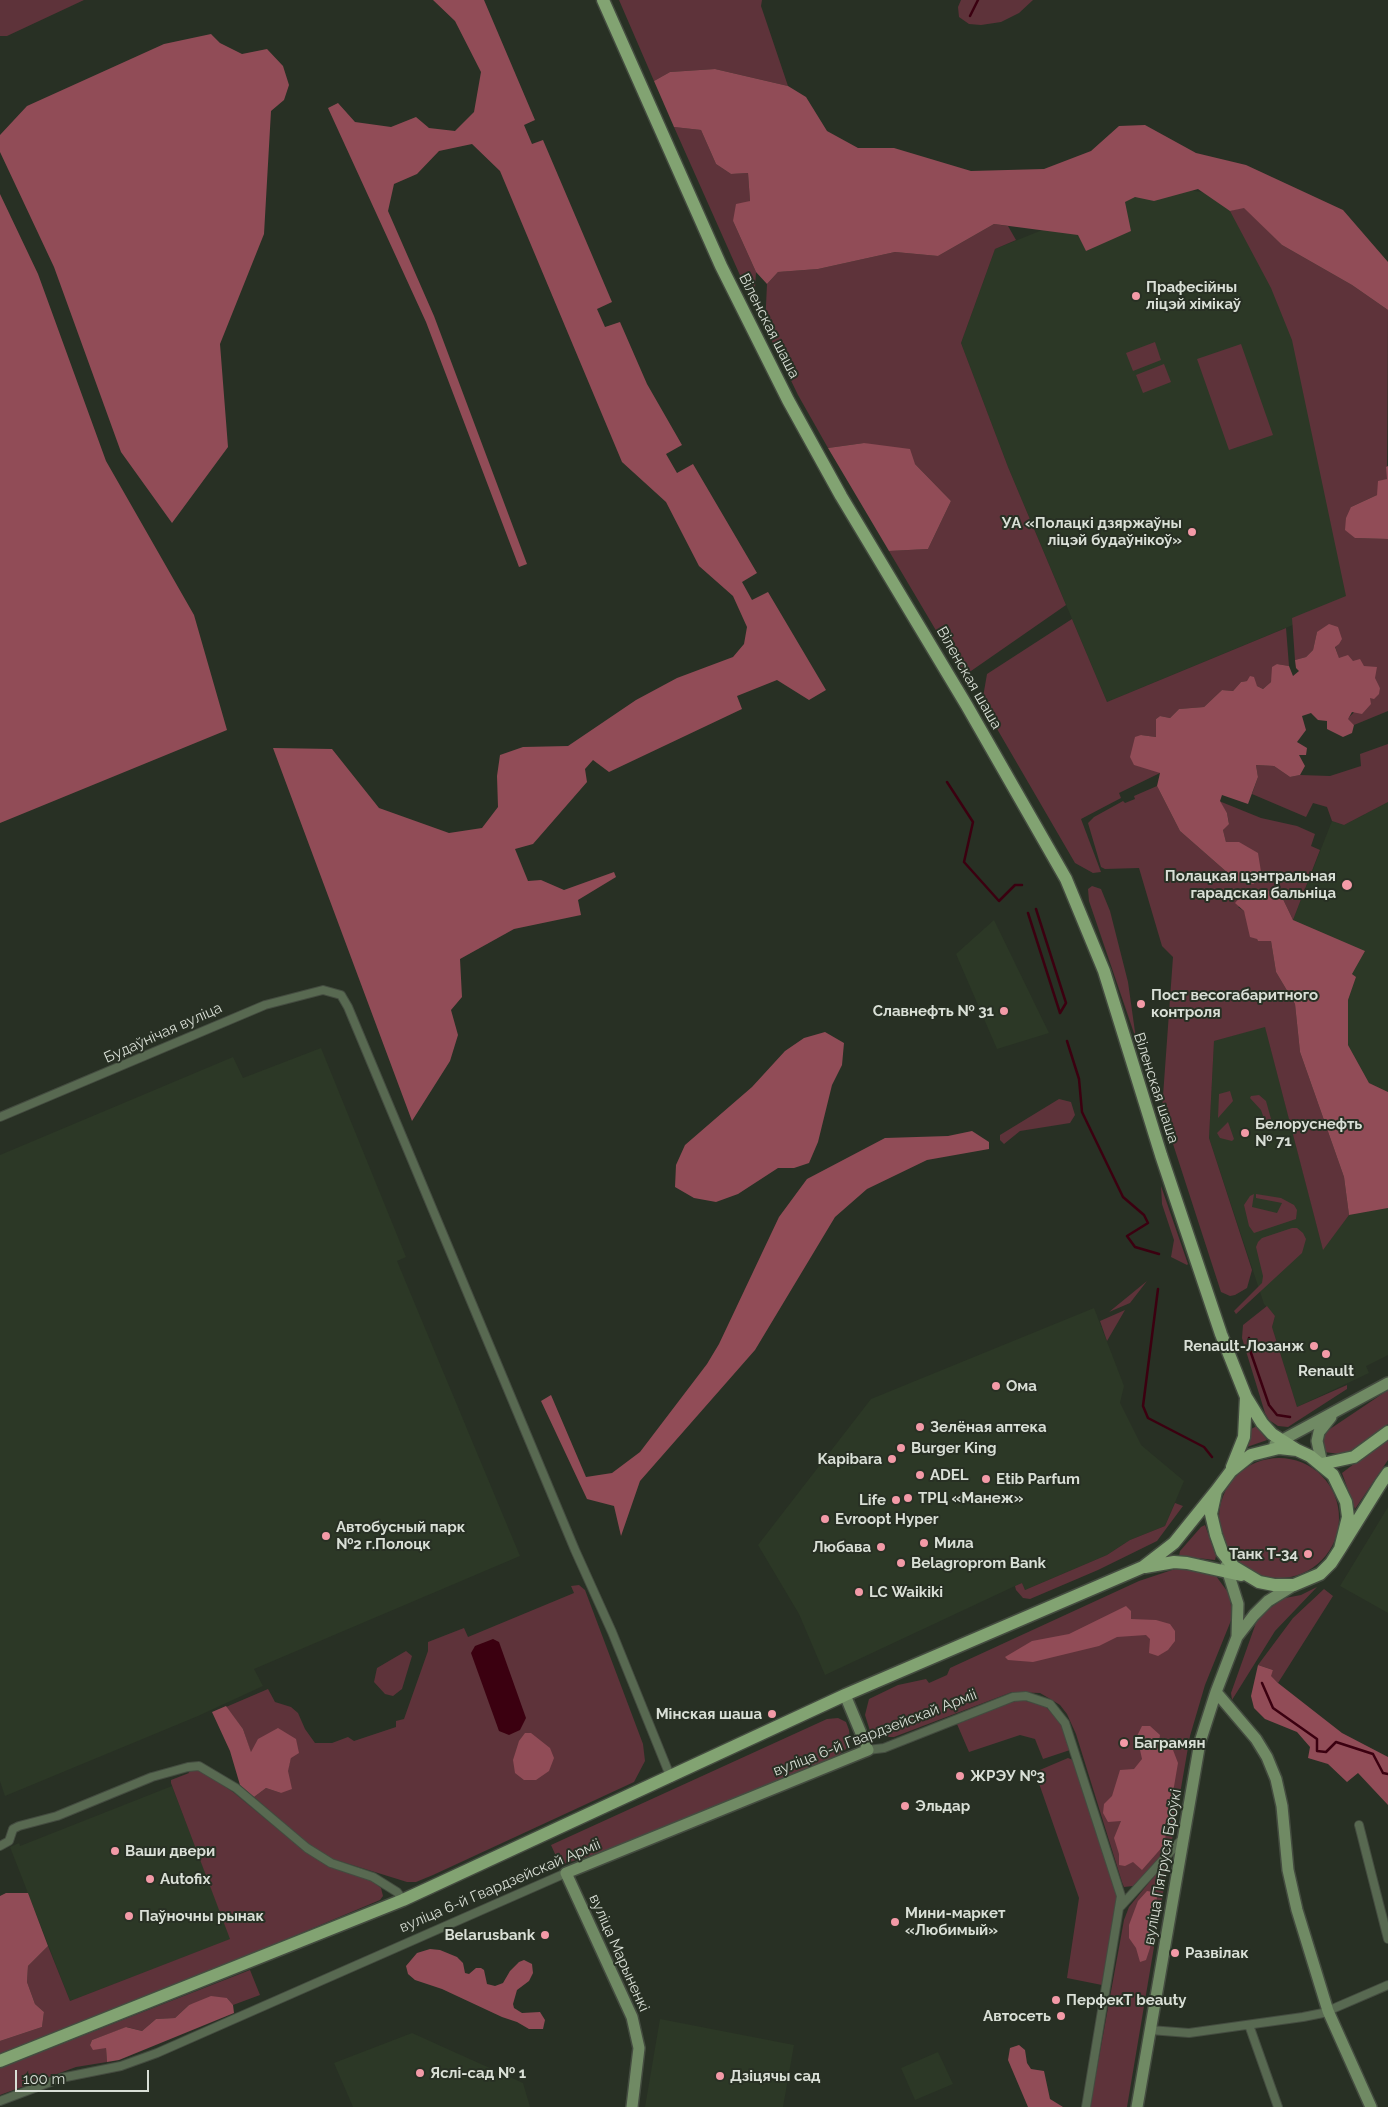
<!DOCTYPE html>
<meta charset="utf-8">
<style>
body{margin:0}
#map{position:relative;width:1388px;height:2107px;overflow:hidden;background:#283024;font-family:Raleway,sans-serif}
canvas{display:block}
.scale{position:absolute;left:15px;top:2070px;width:134px;height:22px;box-sizing:border-box;border:2px solid #d9dfd6;border-top:0;padding-left:6px;font-size:15px;line-height:18px;white-space:nowrap;color:#d9dfd6;-webkit-text-stroke:4px #283024;paint-order:stroke}
</style>
<div id="map">
<canvas width="1388" height="2107"></canvas>
<div class="scale">100 m</div>
</div>
<script>
const context = document.querySelector('canvas').getContext('2d');
context.lineJoin = 'round';
function fillPath(path, color) { context.fillStyle = color; context.fill(path, 'evenodd'); }
const shape = rows => new Path2D(rows.map(r => 'M' + r).join(''));
function stroke(path, color, width, dash) { context.strokeStyle = color; context.lineWidth = width; context.lineCap = dash ? 'butt' : 'round'; context.setLineDash(dash || []); context.stroke(path); }
function write(font, color, halo, rows, align = 'center') {
  context.font = font + ' Raleway,sans-serif'; context.lineWidth = 4; context.setLineDash([]); context.textBaseline = 'middle'; context.strokeStyle = halo; context.fillStyle = color; for (const [text, x, y, turn = 0] of rows) {
    context.save(); context.translate(x, y); context.rotate((+turn || 0) * Math.PI / 180); context.textAlign = isNaN(turn) ? turn : align; if (halo) context.strokeText(text, 0, 0); context.fillText(text, 0, 0); context.restore();
  }
}
fillPath(shape([
 [1157,184,1256,202,1324,370,1358,598,1107,702,1008,467,961,343,995,249],
 [1388,802,1388,1092,1369,1083,1348,1045,1348,1000,1356,977,1293,920,1332,821,1344,825],
 [994,920,1049,1033,997,1049,956,954],
 [1265,1026,1323,1249,1349,1215,1388,1208,1388,1355,1366,1366,1369,1373,1297,1407,1272,1327,1275,1316,1264,1304,1209,1138,1214,1041],
 [321,1048,406,1257,397,1261,520,1556,254,1669,263,1686,198,1716,5,1796,0,1781,0,1155,233,1057,243,1078],
 [1094,1308,1124,1386,1120,1403,1141,1445,1184,1481,1165,1526,1130,1540,1107,1555,1025,1590,1022,1583,1015,1586,825,1675,799,1614,758,1545,871,1399],
 [1388,1507,1388,1613,1340,1586],
 [172,1786,231,1939,70,2001,10,1847,19,1843,20,1846],
 [660,2019,794,2045,783,2107,645,2107],
 [412,2033,523,2083,530,2107,353,2107,334,2063],
 [938,2052,953,2084,915,2100,901,2068]
]), '#2c3826');
fillPath(shape([
 [0,0,84,0,7,36,0,36],
 [619,0,762,0,761,6,788,86,715,69,670,72,654,81],
 [961,0,1033,0,1019,13,1001,22,981,25,969,24,959,17,958,7],
 [674,127,701,130,716,164,731,174,748,173,750,201,733,221,756,272,755,288,751,290,743,282],
 [1244,207,1282,245,1352,285,1388,310,1387,479,1377,495,1351,507,1355,538,1388,539,1388,711,1354,725,1347,719,1380,688,1364,666,1353,661,1339,659,1335,646,1317,632,1313,650,1306,657,1295,660,1292,618,1346,596,1292,340,1271,288,1230,211],
 [994,224,1008,226,1016,240,995,249,961,343,1008,467,1066,605,971,671,960,671,889,551,928,549,951,501,915,464,864,443,828,448,798,395,765,327,767,284,778,272,818,269,895,252,938,256],
 [1155,342,1161,360,1133,371,1126,353],
 [1241,344,1273,435,1229,450,1197,359],
 [1164,364,1171,382,1143,393,1136,375],
 [1072,619,1107,702,1286,628,1289,666,1277,664,1271,682,1263,689,1247,681,1241,682,1233,691,1222,690,1204,707,1179,709,1170,718,1160,716,1156,719,1156,737,1141,735,1160,773,1119,793,1121,798,1081,819,1101,872,1093,873,1075,863,982,703,987,674],
 [1388,744,1388,802,1344,825,1332,821,1327,807,1313,803,1306,817,1252,794,1258,777,1256,765,1274,766,1290,777,1300,775,1330,776,1361,766,1360,754],
 [1157,786,1180,831,1237,881,1239,842,1226,842,1223,830,1229,823,1227,813,1219,801,1261,818,1297,826,1315,834,1311,846,1320,850,1293,920,1282,897,1259,896,1238,907,1244,911,1258,941,1271,941,1276,972,1295,1004,1300,1052,1344,1177,1349,1215,1323,1250,1265,1027,1214,1041,1209,1138,1252,1270,1247,1288,1235,1295,1230,1296,1221,1292,1162,1110,1173,957,1162,946,1139,868,1105,869,1101,867,1088,823,1094,817,1123,801,1125,803,1135,799,1134,796],
 [1092,886,1101,889,1110,911,1128,982,1136,1039,1089,901,1088,889],
 [1230,1091,1233,1101,1218,1118,1219,1094],
 [1259,1095,1266,1101,1273,1126,1267,1127,1261,1110,1250,1098,1251,1096],
 [1059,1099,1071,1102,1075,1115,1070,1123,1020,1131,1004,1144,1000,1140,1000,1135],
 [1228,1122,1234,1139,1232,1141,1220,1138,1217,1133],
 [1161,1186,1188,1264,1187,1265,1171,1257,1174,1240,1162,1204],
 [1254,1194,1252,1207,1277,1213,1282,1203,1256,1198,1256,1194,1281,1198,1294,1205,1297,1210,1296,1219,1254,1233,1249,1226,1244,1205,1250,1196],
 [1292,1228,1297,1228,1303,1233,1306,1239,1302,1253,1236,1314,1234,1311,1262,1283,1263,1276,1256,1247,1258,1242,1262,1238],
 [1147,1281,1130,1303,1109,1312],
 [1267,1306,1275,1316,1272,1327,1297,1407,1347,1385,1347,1389,1288,1427,1278,1426,1269,1420,1265,1413,1242,1338,1243,1325],
 [1125,1310,1107,1341,1100,1321],
 [1388,1390,1388,1424,1349,1452,1340,1454,1324,1452,1321,1442,1327,1431],
 [1257,1426,1267,1440,1247,1447,1251,1429],
 [1388,1438,1388,1460,1355,1509,1342,1473],
 '1219 1518a60 60 0 1 1 120 0a60 60 0 1 1-120 0Z',
 [1175,1503,1183,1506,1157,1541,1098,1570,1030,1599,1023,1598,1016,1590,1015,1586,1022,1583,1025,1590,1107,1555,1130,1540,1165,1526],
 [1205,1525,1216,1556,1215,1560,1179,1556,1180,1551,1201,1527],
 [1175,1569,1192,1569,1216,1576,1230,1595,1232,1618,1205,1685,1190,1736,1171,1846,1133,1886,1124,1887,1122,1882,1076,1734,1067,1714,1060,1705,1052,1700,1040,1693,1012,1692,894,1737,879,1737,870,1731,865,1715,869,1699,898,1685,926,1679,929,1683,947,1675,950,1668,1139,1581],
 [579,1585,585,1590,643,1744,645,1761,634,1782,433,1875,416,1882,407,1882,333,1859,310,1845,254,1797,266,1788,281,1793,291,1758,251,1753,243,1729,226,1707,268,1689,275,1702,291,1707,298,1713,305,1729,315,1743,332,1743,348,1737,354,1741,396,1727,396,1721,404,1719,428,1651,428,1642,464,1628,468,1637,574,1593,571,1586],
 [1317,1587,1275,1631,1232,1700,1231,1693,1257,1620,1267,1610,1285,1598,1301,1595],
 [1324,1589,1333,1596,1278,1683,1270,1676,1273,1670,1258,1665,1293,1618],
 [406,1651,412,1656,402,1689,393,1696,385,1694,374,1682,377,1668],
 [1015,1701,1026,1701,1046,1707,1061,1723,1070,1750,1043,1759,1035,1739,1020,1735,969,1752,957,1724],
 [838,1718,846,1722,849,1730,850,1739,846,1749,837,1756,615,1848,560,1865,551,1845,827,1719],
 [1068,1758,1073,1760,1116,1891,1117,1909,1102,1985,1067,1978,1079,1898,1035,1772],
 [198,1769,233,1792,304,1851,329,1867,372,1881,381,1888,383,1896,380,1900,256,1952,0,2054,0,2041,42,2027,44,2012,35,2004,27,1982,28,1966,48,1946,70,2001,230,1939,171,1783,171,1780,189,1773,187,1770],
 [1165,1863,1168,1864,1127,2107,1090,2107,1124,1920,1129,1907],
 [250,1970,260,1995,233,2005,227,1998,189,2005,175,2018,156,2019,142,2031,127,2027,92,2040,90,2045,106,2048,107,2062,76,2067,0,2095,0,2068]
]), '#5e333a');
fillPath(shape([
 [433,0,484,0,535,120,524,125,532,144,543,140,612,302,597,309,605,327,620,322,647,384,682,445,666,454,677,473,693,464,757,573,742,582,752,600,768,592,826,690,809,700,777,680,737,696,742,709,609,772,593,760,585,769,587,782,533,844,515,849,528,881,541,880,564,890,614,872,616,877,578,900,581,915,514,929,460,959,462,997,451,1010,458,1035,450,1061,412,1121,273,748,332,749,379,808,449,833,482,828,498,807,497,776,500,755,523,747,568,746,636,700,677,678,733,657,744,644,747,627,733,596,699,566,666,502,622,462,500,171,472,144,439,151,417,174,394,184,388,211,434,316,527,564,519,567,426,322,328,108,338,103,355,122,391,127,416,117,429,128,455,131,474,112,481,72,455,21],
 [211,34,220,43,242,54,267,49,283,66,289,85,284,100,271,111,264,234,220,344,228,447,172,523,121,452,54,267,0,152,0,135,27,106,164,44],
 [715,69,788,86,806,97,827,131,858,148,894,148,971,171,1044,169,1091,151,1119,126,1145,125,1196,153,1246,165,1343,210,1388,262,1388,310,1352,285,1282,245,1244,208,1230,211,1198,189,1154,201,1135,197,1125,202,1131,231,1086,251,1078,235,994,224,938,256,895,252,818,269,778,272,767,284,756,272,733,221,736,204,750,201,748,173,731,174,716,164,701,130,674,127,654,81,670,72],
 [0,194,38,274,106,461,194,615,227,730,0,823],
 [864,443,910,449,915,464,951,501,928,549,889,551,828,448],
 [1388,466,1388,539,1355,538,1345,530,1346,518,1351,507,1377,495,1378,481,1387,479,1386,467],
 [1329,624,1338,627,1342,639,1339,644,1335,647,1339,658,1348,655,1353,661,1360,659,1364,666,1377,667,1375,678,1380,688,1379,694,1374,699,1370,698,1371,704,1362,714,1352,712,1348,719,1354,725,1352,733,1343,737,1327,729,1327,721,1318,720,1311,713,1302,716,1306,730,1297,742,1307,748,1306,755,1299,755,1305,766,1300,775,1290,777,1274,766,1256,765,1258,777,1248,804,1222,795,1220,801,1227,813,1229,824,1223,830,1226,842,1239,842,1258,853,1262,878,1253,884,1237,881,1180,831,1157,786,1160,773,1134,765,1130,757,1135,737,1141,735,1156,737,1156,719,1160,716,1170,718,1179,709,1204,707,1222,690,1233,691,1241,682,1247,681,1250,676,1254,677,1257,686,1263,689,1271,682,1272,667,1277,664,1289,666,1293,676,1299,671,1296,668,1295,660,1306,657,1313,650,1317,632],
 [1265,889,1282,897,1293,920,1365,951,1352,974,1356,977,1348,1000,1348,1045,1369,1083,1388,1092,1388,1208,1349,1215,1344,1177,1300,1052,1295,1004,1276,972,1271,941,1258,941,1257,939,1250,937,1244,911,1235,903,1243,894,1259,896],
 [825,1032,844,1043,842,1065,832,1085,818,1142,809,1163,794,1168,778,1168,738,1194,716,1202,694,1198,675,1187,676,1165,685,1145,752,1087,785,1051,804,1038],
 [972,1131,989,1142,989,1149,927,1160,867,1189,835,1217,755,1350,640,1481,621,1536,614,1506,587,1499,541,1401,551,1395,586,1477,612,1473,640,1452,707,1364,719,1344,779,1217,807,1179,885,1138,948,1136],
 [1126,1606,1131,1611,1131,1619,1156,1620,1170,1624,1175,1631,1175,1641,1168,1650,1158,1656,1149,1653,1150,1639,1146,1635,1117,1637,1099,1646,1033,1662,1008,1660,1005,1657,1032,1641,1069,1634],
 [1258,1665,1273,1670,1271,1676,1278,1683,1342,1733,1388,1757,1388,1805,1358,1773,1347,1782,1328,1764,1308,1758,1310,1747,1297,1732,1265,1719,1254,1708,1251,1696],
 [226,1706,243,1729,251,1752,258,1739,278,1728,296,1739,299,1753,291,1758,288,1771,292,1789,281,1793,266,1788,254,1797,240,1785,230,1751,212,1712],
 [1142,1726,1150,1726,1160,1735,1158,1748,1173,1750,1178,1763,1164,1845,1142,1870,1133,1862,1125,1866,1119,1865,1119,1854,1114,1838,1121,1821,1108,1822,1103,1813,1104,1804,1112,1796,1120,1770,1134,1769,1142,1759,1137,1736],
 [525,1733,531,1733,550,1748,554,1758,549,1771,536,1780,524,1780,515,1773,513,1760,519,1741],
 [1147,1891,1153,1892,1157,1897,1150,1948,1146,1960,1140,1962,1136,1948,1129,1938,1129,1925,1138,1901],
 [6,1893,28,1893,48,1946,28,1966,27,1982,35,2004,44,2012,42,2027,0,2041,0,1896],
 [430,1949,440,1950,457,1957,463,1963,465,1973,469,1974,476,1968,481,1968,484,1970,487,1984,495,1986,503,1983,510,1971,519,1962,524,1960,532,1964,533,1973,529,1981,517,1990,513,2004,514,2008,522,2013,540,2012,545,2020,543,2029,529,2029,517,2022,502,2017,442,1989,415,1980,408,1974,406,1966,417,1953],
 [211,1996,227,1998,233,2005,234,2013,119,2060,107,2062,106,2048,93,2050,90,2045,92,2040,126,2027,142,2031,156,2019,175,2018,189,2005],
 [1019,2045,1025,2050,1027,2063,1031,2069,1044,2071,1050,2099,1063,2107,1028,2107,1008,2060,1010,2048]
]), '#914c57');
fillPath(shape([
 [493,1639,499,1642,526,1718,520,1730,509,1735,499,1731,471,1653,475,1646]
]), '#3b0010');
stroke(shape([
 [970,16,978,0],
 [947,782,973,822,964,862,999,901,1015,885,1022,885],
 [1036,909,1066,1003,1060,1013],
 [1028,913,1060,1013],
 [1067,1041,1079,1079,1082,1112,1123,1197,1144,1215,1148,1223,1127,1236,1135,1247,1159,1254],
 [1158,1289,1143,1406,1148,1418,1204,1447,1212,1457],
 [1249,1338,1251,1353,1269,1405,1277,1415,1290,1417],
 [1262,1683,1273,1708,1317,1739,1317,1751,1326,1752,1336,1742,1373,1754,1383,1773,1388,1774]
]), '#3b0010', 2.5);
const street = shape([
 [0,1117,265,1005,323,990,341,995,348,1007,575,1550,612,1632,671,1778],
 [868,1750,884,1748,1013,1697,1026,1696,1050,1704,1065,1723,1121,1896,1086,2107],
 [1359,1825,1388,1939],
 [0,1846,9,1841,13,1829,19,1826,57,1816,152,1777,188,1767,199,1766,236,1788,307,1848,331,1863,373,1877,397,1892,403,1900],
 [1121,1906,1183,1838],
 [1249,2025,1278,2107],
 [1150,2030,1189,2033,1303,2017,1323,2013,1388,1985],
 [0,2101,61,2078,121,2066,157,2053,566,1873]
]);
const secondary = shape([
 [1275,1444,1388,1383],
 [1322,1464,1317,1441,1319,1432,1331,1417],
 [1226,1566,1238,1604,1237,1637],
 [1216,1692,1256,1739,1267,1757,1276,1779,1282,1806,1288,1870,1297,1910,1328,2011,1371,2107],
 [632,2107,639,2048,632,2017,566,1873,868,1750,845,1695],
 [1137,2107,1200,1742,1216,1692,1237,1637,1254,1615,1268,1601,1294,1585]
]);
const primary = shape([
 [603,0,721,266,788,400,841,496,967,706,1066,879,1104,971,1161,1155,1221,1334,1246,1397,1262,1423,1272,1434,1297,1450],
 [1322,1464,1354,1457,1388,1432],
 [1232,1467,1244,1437,1246,1397],
 [1340,1549,1348,1517,1346,1502,1333,1475,1310,1456,1297,1450,1279,1448,1251,1455,1231,1471,1216,1491,1211,1514,1216,1535,1222,1552,1234,1567,1259,1582,1274,1585,1294,1585,1320,1574,1331,1563,1340,1549,1381,1483,1388,1473],
 [1145,1567,1174,1562,1187,1563,1241,1575],
 [0,2061,403,1900,845,1695,1143,1567,1174,1543,1216,1491]
]);
stroke(street, '#444c40', 10);
stroke(secondary, '#444c40', 14);
stroke(primary, '#444c40', 15);
stroke(street, '#586951', 8);
stroke(secondary, '#708a64', 11);
stroke(primary, '#82a372', 12);
for (const [x, y, r, color] of [
 [1136,296,5,"#f39aa7"],
 [1192,532,5,"#f39aa7"],
 [1347,885,6,"#f39aa7"],
 [1141,1004,5,"#f39aa7"],
 [1004,1011,5,"#f39aa7"],
 [1245,1133,5,"#f39aa7"],
 [1314,1346,5,"#f39aa7"],
 [1326,1354,5,"#f39aa7"],
 [996,1386,5,"#f39aa7"],
 [920,1427,5,"#f39aa7"],
 [901,1448,5,"#f39aa7"],
 [892,1459,5,"#f39aa7"],
 [920,1475,5,"#f39aa7"],
 [986,1479,5,"#f39aa7"],
 [908,1498,5,"#f39aa7"],
 [896,1500,5,"#f39aa7"],
 [825,1519,5,"#f39aa7"],
 [326,1536,5,"#f39aa7"],
 [924,1543,5,"#f39aa7"],
 [881,1547,5,"#f39aa7"],
 [1308,1554,5,"#f39aa7"],
 [901,1563,5,"#f39aa7"],
 [859,1592,5,"#f39aa7"],
 [772,1714,5,"#f39aa7"],
 [1124,1743,5,"#f39aa7"],
 [960,1776,5,"#f39aa7"],
 [905,1806,5,"#f39aa7"],
 [115,1851,5,"#f39aa7"],
 [150,1879,5,"#f39aa7"],
 [129,1916,5,"#f39aa7"],
 [895,1922,5,"#f39aa7"],
 [545,1935,5,"#f39aa7"],
 [1175,1953,5,"#f39aa7"],
 [1056,2000,5,"#f39aa7"],
 [1061,2016,5,"#f39aa7"],
 [420,2073,5,"#f39aa7"],
 [720,2076,5,"#f39aa7"]
]) { const dot = new Path2D(); dot.arc(x, y, r, 0, 2 * Math.PI); context.fillStyle = color; context.fill(dot); stroke(dot, '#283024', 2); }
write('bold 15px', '#d9dfd6', '#283024', [
 ["Прафесійны",1146,287],
 ["ліцэй хімікаў",1146,304],
 ["УА «Полацкі дзяржаўны",1182,523,"right"],
 ["ліцэй будаўнікоў»",1182,540,"right"],
 ["Полацкая цэнтральная",1336,876,"right"],
 ["гарадская бальніца",1336,893,"right"],
 ["Пост весогабаритного",1151,995],
 ["контроля",1151,1012],
 ["Славнефть № 31",994,1011,"right"],
 ["Белоруснефть",1255,1124],
 ["№ 71",1255,1141],
 ["Renault-Лозанж",1304,1346,"right"],
 ["Renault",1326,1371,"center"],
 ["Ома",1006,1386],
 ["Зелёная аптека",930,1427],
 ["Burger King",911,1448],
 ["Kapibara",882,1459,"right"],
 ["ADEL",930,1475],
 ["Etib Parfum",996,1479],
 ["ТРЦ «Манеж»",918,1498],
 ["Life",886,1500,"right"],
 ["Evroopt Hyper",835,1519],
 ["Автобусный парк",336,1527],
 ["№2 г.Полоцк",336,1544],
 ["Мила",934,1543],
 ["Любава",871,1547,"right"],
 ["Танк Т-34",1298,1554,"right"],
 ["Belagroprom Bank",911,1563],
 ["LC Waikiki",869,1592],
 ["Мінская шаша",762,1714,"right"],
 ["Баграмян",1134,1743],
 ["ЖРЭУ №3",970,1776],
 ["Эльдар",915,1806],
 ["Ваши двери",125,1851],
 ["Autofix",160,1879],
 ["Мини-маркет",905,1913],
 ["«Любимый»",905,1930],
 ["Паўночны рынак",139,1916],
 ["Belarusbank",535,1935,"right"],
 ["Развілак",1185,1953],
 ["ПерфекТ beauty",1066,2000],
 ["Автосеть",1051,2016,"right"],
 ["Яслі-сад № 1",430,2073],
 ["Дзіцячы сад",730,2076]
], 'left');
write('15px', '#d9dfd6', '#283024', [
 ["Віленская шаша",769,326,63],
 ["Віленская шаша",969,678,60],
 ["Будаўнічая вуліца",163,1033,-24],
 ["Віленская шаша",1156,1088,72],
 ["вуліца 6-й Гвардзейскай Арміі",875,1733,-21],
 ["вуліца Пятруся Броўкі",1163,1867,-80],
 ["вуліца 6-й Гвардзейскай Арміі",500,1886,-23],
 ["вуліца Марыненкі",619,1953,66]
]);
</script>
